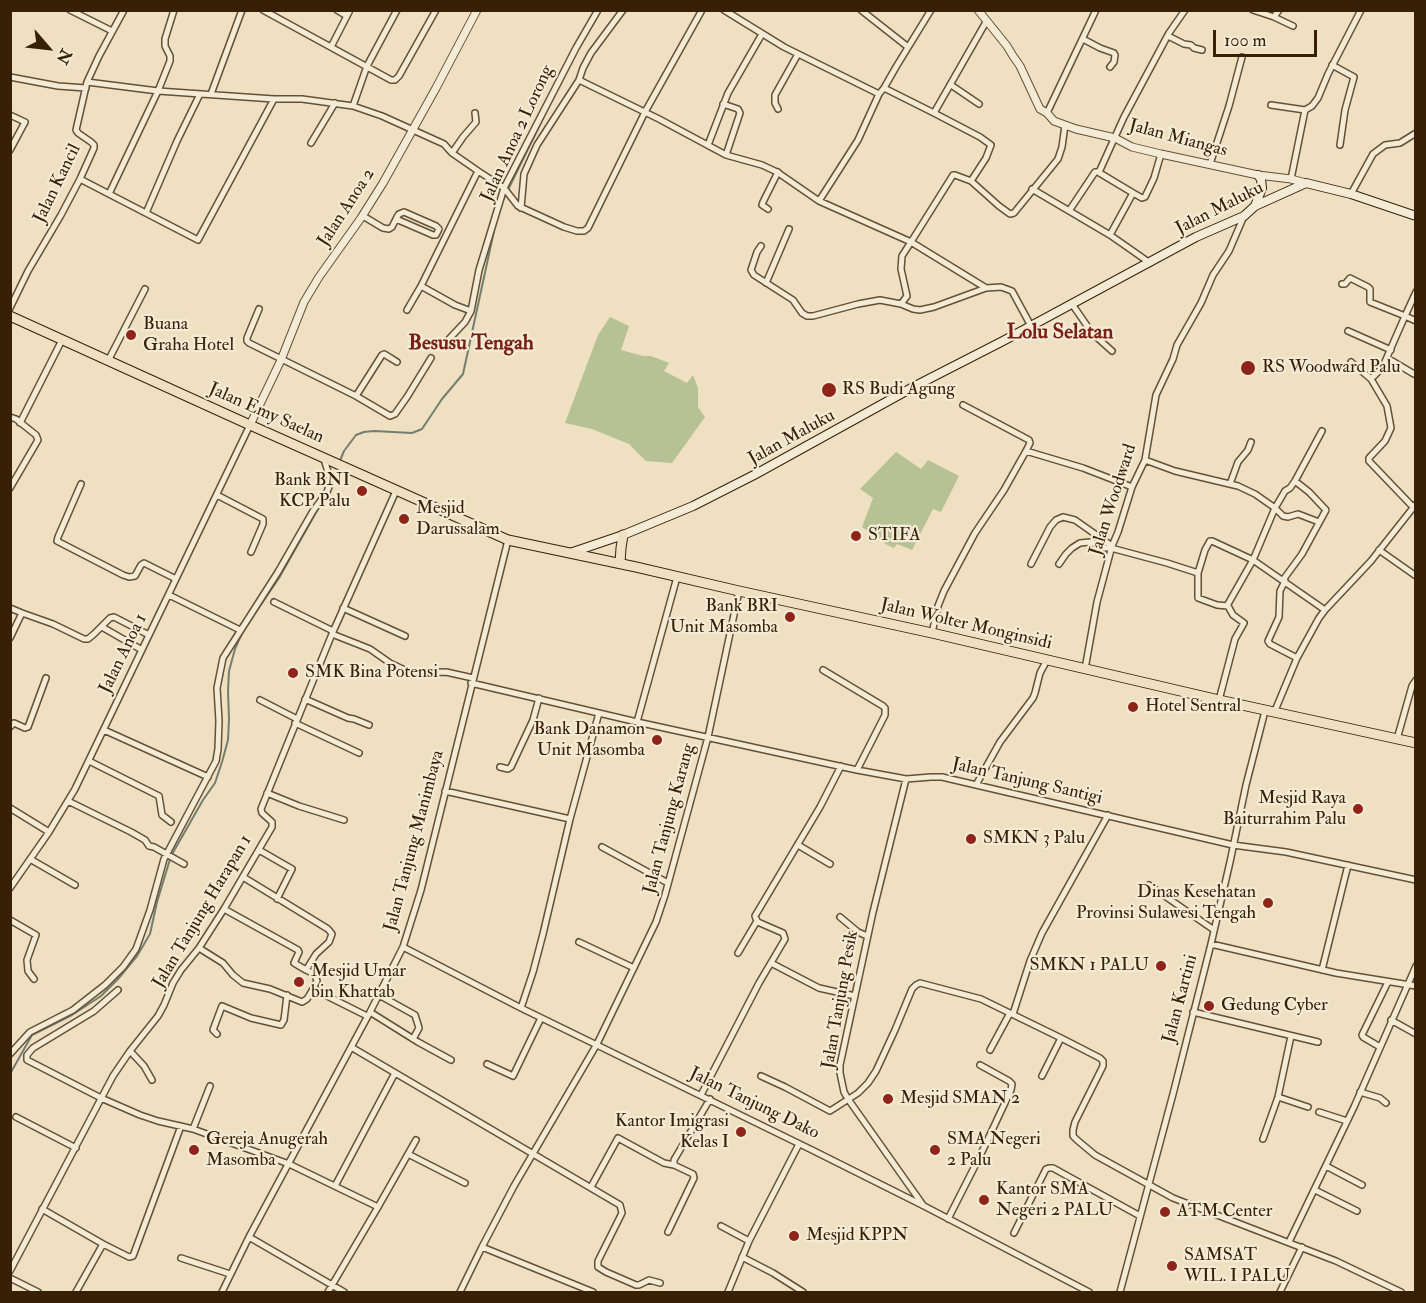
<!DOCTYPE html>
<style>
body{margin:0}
#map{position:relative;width:1426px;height:1303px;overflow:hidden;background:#eee0c1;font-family:"IM FELL Double Pica",serif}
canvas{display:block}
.frame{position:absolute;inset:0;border:12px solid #372006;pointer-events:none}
.north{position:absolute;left:18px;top:18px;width:60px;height:60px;-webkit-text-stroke:4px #f4ebd7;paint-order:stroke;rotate:118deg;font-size:16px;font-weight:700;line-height:24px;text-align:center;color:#372006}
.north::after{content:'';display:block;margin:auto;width:21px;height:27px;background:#372006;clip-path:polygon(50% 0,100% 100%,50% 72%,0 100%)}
.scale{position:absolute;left:1213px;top:30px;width:104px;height:27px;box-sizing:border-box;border:3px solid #372006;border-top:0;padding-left:8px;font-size:18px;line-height:21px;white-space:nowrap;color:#372006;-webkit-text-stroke:4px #f4ebd7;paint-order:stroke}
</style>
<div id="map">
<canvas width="1426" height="1303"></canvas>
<div class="frame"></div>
<div class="north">N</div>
<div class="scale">100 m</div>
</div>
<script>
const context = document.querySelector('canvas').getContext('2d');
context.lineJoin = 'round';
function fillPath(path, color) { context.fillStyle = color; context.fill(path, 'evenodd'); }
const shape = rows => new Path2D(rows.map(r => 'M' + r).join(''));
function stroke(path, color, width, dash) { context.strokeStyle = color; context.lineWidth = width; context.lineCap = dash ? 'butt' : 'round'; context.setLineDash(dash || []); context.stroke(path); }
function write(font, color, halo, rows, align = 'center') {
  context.font = font + ' "IM FELL Double Pica",serif'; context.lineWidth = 4.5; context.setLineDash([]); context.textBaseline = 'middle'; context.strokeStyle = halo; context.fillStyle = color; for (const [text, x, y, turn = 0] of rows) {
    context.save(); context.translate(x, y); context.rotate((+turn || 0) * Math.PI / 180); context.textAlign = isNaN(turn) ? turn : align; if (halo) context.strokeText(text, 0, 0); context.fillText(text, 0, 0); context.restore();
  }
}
fillPath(shape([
 [610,317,629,326,621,350,643,356,651,356,669,363,664,371,687,383,693,375,698,388,698,407,705,417,672,463,646,461,629,444,592,429,565,423,598,335],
 [896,452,921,469,928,460,959,476,941,512,933,509,912,550,897,544,894,548,887,545,862,527,873,498,860,489]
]), '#b7c294');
stroke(shape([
 [592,26,601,10],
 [503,200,556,92],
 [339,463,344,451,356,435,364,432,374,431,412,433,422,429,442,399,463,374,494,231],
 [331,482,337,469],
 [10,1074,32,1035,72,1015,101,996,118,979,137,956,150,934,157,902,171,856,203,800,215,783,222,762,228,740,229,719,228,691,229,671,235,649,243,631,279,578,318,509]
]), '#737e71', 2);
const minor = shape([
 [70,10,112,31],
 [263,10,391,80,395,80,399,76,436,10],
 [337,10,347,16],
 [724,10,784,47,879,94],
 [861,10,908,47],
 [1253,10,1274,17,1279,10],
 [1274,17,1293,26],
 [986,22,934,113,980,137,991,145,986,158,971,181,999,206,1010,214,1014,213,1058,159,1062,147,1065,125],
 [1168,36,1184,44,1191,45,1194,48,1202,50],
 [1083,39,1100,48,1114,53,1115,55,1114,62,1110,67],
 [331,47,350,10],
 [1332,65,1354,77,1345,110,1340,145],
 [10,77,58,86,86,88],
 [579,80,583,68,591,53,623,10],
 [87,82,158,91,274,99,302,99,353,106,382,116,444,144,452,153,478,171,421,286,407,310],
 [951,85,979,104],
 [884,88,934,113],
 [211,94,242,10],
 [723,104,738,109,740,113,726,155],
 [1271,105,1305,110],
 [353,106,367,66,397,10],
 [778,109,775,103,775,95,798,54],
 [1047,113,1096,10],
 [10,115,25,122,10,150],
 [311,143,335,103],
 [708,145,728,93,762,34],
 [452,153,463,137,476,122,475,113],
 [1210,164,1229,106,1242,57],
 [478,171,504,188,518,206,564,227,577,231,584,231,588,228,645,112,702,10],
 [1098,172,1133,193],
 [80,179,198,240,274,99],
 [1291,179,1305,110,1312,106,1318,98,1328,74,1361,10],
 [971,181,955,175,953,175,911,242,986,288],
 [1032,189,1110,235,1150,263],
 [109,194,158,91,170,61,170,56,165,46,165,39,174,10],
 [1351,194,1373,154,1385,145,1400,143,1416,133],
 [819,201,858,140,879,94,884,88,896,67,931,10],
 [521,208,524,174,537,145,579,80,659,119,726,155,762,165,777,172,819,201,911,242,902,256,901,269,907,296,901,304,913,309,920,310,934,307,986,288,1001,287,1012,291,1031,326],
 [768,209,762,205,763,202,778,172],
 [1069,211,1095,172,1098,172,1100,170,1124,117,1169,33,1185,10],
 [146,213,177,141,200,94],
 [363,216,383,228,389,229,392,227,397,217,399,214,404,212,436,226,439,229,436,235,433,235,396,219],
 [1110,235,1133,193,1142,198,1145,197,1154,178,1161,154],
 [761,246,757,252,751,270,754,275,793,300,802,313,807,316,813,316,858,304,880,300,901,304],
 [766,283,789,229],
 [1342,284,1345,284,1350,278,1368,287,1370,289,1370,302,1405,316,1384,364,1379,371,1371,379,1387,406,1391,428,1385,441,1369,458,1369,461,1413,507],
 [421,286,455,305,471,311],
 [1416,292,1405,316,1416,321],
 [1072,304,1092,333,1112,351],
 [10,308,28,271,61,215,80,179,94,148,94,145,91,142,78,133,76,130,87,82,99,56,124,10],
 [259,309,247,338,247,341,249,343,356,396,390,416,395,414,407,397,431,358],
 [1348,331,1391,350],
 [449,339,465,322,471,311,479,270,504,188,576,48,598,10],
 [1387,358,1414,374],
 [108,361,145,289],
 [1351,362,1371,379],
 [356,396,382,355,384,354,389,357,397,362],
 [963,405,1029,440,1030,443,1026,451],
 [10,417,16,419,36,435,38,440,10,488],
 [20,423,62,340],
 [1145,460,1175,471,1238,486,1255,494,1275,508,1283,516,1288,517,1298,514,1319,522],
 [81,484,58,537,57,541,123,575,129,577,135,576,141,565,144,563,176,579],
 [1230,484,1238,462,1248,450,1251,442],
 [217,495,263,519,263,524,251,552],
 [1379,550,1416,576],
 [1031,564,1050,527,1056,520,1063,517,1075,520,1112,546],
 [1059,564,1066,554,1072,548,1080,543,1090,542,1104,548,1111,548,1167,563,1198,573,1205,550,1210,541,1212,541,1253,560,1325,610],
 [1198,573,1198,598,1217,605,1228,606],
 [1283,580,1302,554,1326,510,1309,492,1295,481],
 [1285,581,1280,591,1279,617,1268,641,1270,644,1297,658],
 [169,595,240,630],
 [274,602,333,631],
 [10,608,22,613,53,624,84,639,88,639,94,634,110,618,114,617,149,635],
 [343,608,405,636],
 [102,627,142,650],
 [932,633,938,606,944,591,975,533,1004,490,1026,451,1083,468,1132,487],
 [332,634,370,649,390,663,407,671,415,673,446,672,473,678],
 [10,638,22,613],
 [1085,669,1097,602,1112,546,1118,532,1132,487,1145,460,1156,395,1173,359,1177,345,1201,303,1213,275,1229,251,1244,216],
 [823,670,883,706,885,708,885,715,857,770],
 [471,683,637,722,857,770,906,779,931,777,942,777,1233,845,1286,852,1416,880],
 [305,699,348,718,354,719,369,725],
 [260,700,297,719],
 [1219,700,1235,639,1244,623,1233,615,1228,606,1228,604,1253,560,1275,508,1285,491,1290,488,1295,481,1322,431],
 [1274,713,1297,658,1319,618,1325,610,1371,561,1416,504],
 [637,722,677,577],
 [295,723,359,753],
 [10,727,14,723,25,728,28,727,46,678],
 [104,730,208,777],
 [1397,739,1412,686,1416,680],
 [89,761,159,796,162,815,171,822],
 [500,767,508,769,511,767,533,720,539,698],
 [906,779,873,912,840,1065,840,1073,844,1092,848,1099,923,1205],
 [976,785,1000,742,1033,698,1035,693,1040,673,1047,660],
 [445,791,570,819],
 [267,793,299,806,344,820],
 [68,801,131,832,145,840,149,846,154,847,184,864],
 [10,808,49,832],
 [798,845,830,864],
 [602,847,668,883],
 [259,850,292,869,277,899],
 [30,859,75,885],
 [1149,885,1214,930],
 [10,888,49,832,75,789,250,425],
 [224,909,298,950,299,952,294,963,306,970,316,954,329,942,332,934,328,929,243,877],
 [840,917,858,932,867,936],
 [10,920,36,935,27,960,28,971,34,979],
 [579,942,634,968],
 [1211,944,1336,973,1416,986],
 [403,947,521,1008,812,1150,924,1206,1089,1292],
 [199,948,223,963,233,975,243,983,270,989,302,1002,307,999,313,989,367,1016],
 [738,953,757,921],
 [771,963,819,988,855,996],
 [306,970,314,974,316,978,317,981,313,989],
 [1322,970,1348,865],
 [118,990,94,1011,33,1048,27,1055,27,1060,101,1098,140,1115,158,1121,193,1129,289,1164,378,1207,328,1292],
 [379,995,415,1015,419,1028,413,1039],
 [521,1008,533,972,543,934,570,819,599,713],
 [370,1012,418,1042,451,1060],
 [1193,1012,1318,1042],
 [1013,1014,1030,961,1042,933,1108,815],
 [1391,1020,1416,1034],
 [217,1034,213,1030,222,1006,251,1018,281,1025,284,1020,287,995],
 [351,1047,620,1205,622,1213,598,1261,598,1267,606,1272,636,1285,639,1285,649,1280,660,1283],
 [1380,1047,1363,1037,1362,1035,1388,982],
 [990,1050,1010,1013],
 [130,1051,144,1066,152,1080],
 [10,1054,30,1032,73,1010,105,985,123,967,136,949,150,910,164,859,216,761,218,749,219,721,217,688,223,658,278,572,313,511,327,492,330,484,329,475,324,459],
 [487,1064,513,1076,541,1018],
 [761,1076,785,1087,830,1111,858,1093,868,1083,876,1071,895,1030,912,989,916,985,920,983,981,999,1061,1038,1100,1058,1103,1061,1103,1066,1075,1122,1073,1130,1073,1136,1077,1140,1095,1155,1173,1198,1336,1261,1401,1292],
 [1042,1076,1061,1038],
 [1360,1092,1380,1098,1386,1103],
 [701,1095,759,983,785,939,783,933,760,923,757,921,755,916,820,807,841,766],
 [1278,1097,1308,1107],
 [1319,1112,1347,1121],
 [16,1117,76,1148],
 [193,1129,210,1086],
 [1263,1139,1278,1097,1291,1036],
 [408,1154,465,1183],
 [1326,1166,1362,1185],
 [335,1186,395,1073],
 [591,1187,618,1138,651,1156,664,1163,674,1165],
 [1315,1190,1357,1211],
 [378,1207,416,1140],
 [42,1209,103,1244,129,1257,133,1256,181,1126],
 [948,1219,980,1156,1011,1090,1012,1084,1009,1081,980,1065],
 [721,1226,749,1241],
 [668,1232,694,1178,693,1174,674,1165,674,1160,710,1099],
 [1014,1233,1046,1169,1049,1168,1053,1168,1140,1216],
 [249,1237,344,1292],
 [1289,1242,1354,1107,1416,966],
 [482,1247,593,1292],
 [742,1257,773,1273,803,1292],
 [181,1258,230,1274],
 [10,1271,113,1076,130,1051,158,1016,164,1005,173,983,181,970,199,948,224,909,272,827,272,822,262,813,261,809,332,634,396,491],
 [10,1278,38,1292],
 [76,1292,103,1244],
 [222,1292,249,1237,370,1012,403,947,421,890,508,540],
 [460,1292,482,1247,514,1186,597,1044,656,922,665,895,708,737,739,591],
 [728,1292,749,1241,799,1144],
 [1120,1292,1173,1094,1211,944,1230,862,1246,785,1265,711],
 [1280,1292,1302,1247]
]);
const tertiary = shape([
 [978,10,1007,46,1013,56,1020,66,1040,109,1047,113,1054,121,1076,129,1115,138,1132,147,1161,154,1258,175,1291,179,1306,183],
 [250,425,281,360,304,302,319,277,361,218,383,183,436,88,477,10]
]);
const secondary = shape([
 [1255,206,1262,188,1261,179,1258,175],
 [570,553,623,535,693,506,754,475,917,385,1003,341,1196,237,1244,216,1255,206,1306,183,1351,194,1416,216]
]);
const trunk = shape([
 [10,316,250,425,508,540,636,567,739,591,932,633,1219,700,1416,743],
 [620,563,621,548,623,535]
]);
stroke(minor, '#655035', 8);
stroke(tertiary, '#655035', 9);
stroke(secondary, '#372006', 10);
stroke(trunk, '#372006', 11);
stroke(minor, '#f4ebd7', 5);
stroke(tertiary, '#f4ebd7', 7);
stroke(secondary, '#f4ebd7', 8);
stroke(trunk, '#eee0c1', 9);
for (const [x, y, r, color] of [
 [131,335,6,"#8f2418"],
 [1248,368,8,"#8f2418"],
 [829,390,8,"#8f2418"],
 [362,491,6,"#8f2418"],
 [404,519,6,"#8f2418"],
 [856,536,6,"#8f2418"],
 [790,617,6,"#8f2418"],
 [293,673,6,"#8f2418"],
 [1133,707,6,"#8f2418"],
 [657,740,6,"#8f2418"],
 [1358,809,6,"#8f2418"],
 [971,839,6,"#8f2418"],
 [1268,903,6,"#8f2418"],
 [1161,966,6,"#8f2418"],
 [299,982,6,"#8f2418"],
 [1209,1006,6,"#8f2418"],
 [888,1099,6,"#8f2418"],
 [741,1132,6,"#8f2418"],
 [194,1150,6,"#8f2418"],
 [935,1150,6,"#8f2418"],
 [984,1200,6,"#8f2418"],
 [1165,1212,6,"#8f2418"],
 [794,1236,6,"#8f2418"],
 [1172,1266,6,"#8f2418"]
]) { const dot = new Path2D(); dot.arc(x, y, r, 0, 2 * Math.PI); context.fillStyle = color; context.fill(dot); stroke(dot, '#f4ebd7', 2); }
write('18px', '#372006', '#f4ebd7', [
 ["Jalan Anoa 2 Lorong",518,134,-65],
 ["Jalan Miangas",1178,139,15],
 ["Jalan Kancil",58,184,-64],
 ["Jalan Anoa 2",347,208,-57],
 ["Jalan Maluku",1220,209,-27],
 ["Jalan Emy Saelan",266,414,24],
 ["Jalan Maluku",792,438,-29],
 ["Jalan Woodward",1114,500,-72],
 ["Jalan Wolter Monginsidi",966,625,13],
 ["Jalan Anoa 1",124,654,-64],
 ["Jalan Tanjung Santigi",1027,782,13],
 ["Jalan Tanjung Karang",670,819,-75],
 ["Jalan Tanjung Manimbaya",415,841,-75],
 ["Jalan Tanjung Harapan 1",203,912,-59],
 ["Jalan Kartini",1181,999,-75],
 ["Jalan Tanjung Pesik",841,1000,-80],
 ["Jalan Tanjung Dako",754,1104,26]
]);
write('18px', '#372006', '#f4ebd7', [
 ["Buana",143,325],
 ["Graha Hotel",143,346],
 ["RS Woodward Palu",1262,368],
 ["RS Budi Agung",842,390],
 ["Bank BNI",350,481,"right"],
 ["KCP Palu",350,502,"right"],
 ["Mesjid",416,509],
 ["Darussalam",416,530],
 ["STIFA",868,536],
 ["Bank BRI",778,607,"right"],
 ["Unit Masomba",778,628,"right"],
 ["SMK Bina Potensi",305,673],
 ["Hotel Sentral",1145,707],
 ["Bank Danamon",645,730,"right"],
 ["Unit Masomba",645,751,"right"],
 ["Mesjid Raya",1346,799,"right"],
 ["Baiturrahim Palu",1346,820,"right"],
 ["SMKN 3 Palu",983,839],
 ["Dinas Kesehatan",1256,893,"right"],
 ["Provinsi Sulawesi Tengah",1256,914,"right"],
 ["SMKN 1 PALU",1149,966,"right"],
 ["Mesjid Umar",311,972],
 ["bin Khattab",311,993],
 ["Gedung Cyber",1221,1006],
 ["Mesjid SMAN 2",900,1099],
 ["Kantor Imigrasi",729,1122,"right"],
 ["Kelas I",729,1143,"right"],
 ["Gereja Anugerah",206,1140],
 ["Masomba",206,1161],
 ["SMA Negeri",947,1140],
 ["2 Palu",947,1161],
 ["Kantor SMA",996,1190],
 ["Negeri 2 PALU",996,1211],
 ["ATM Center",1177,1212],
 ["Mesjid KPPN",806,1236],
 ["SAMSAT",1184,1256],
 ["WIL. I PALU",1184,1277]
], 'left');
write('bold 21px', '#7a1f14', '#f4ebd7', [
 ["Lolu Selatan",1060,333],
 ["Besusu Tengah",471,344]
]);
</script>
